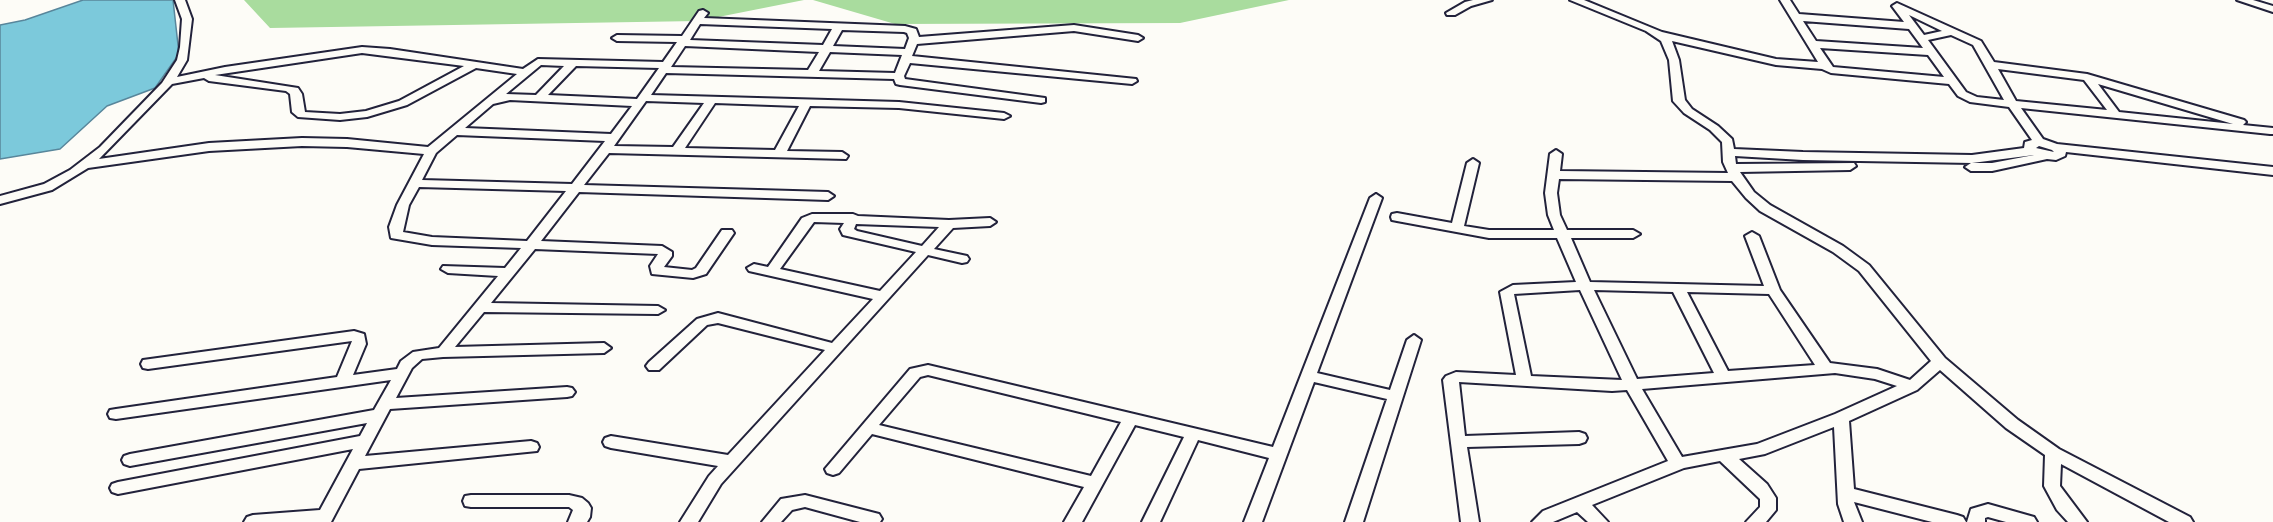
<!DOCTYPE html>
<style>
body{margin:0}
canvas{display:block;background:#fdfcf7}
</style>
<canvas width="2273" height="522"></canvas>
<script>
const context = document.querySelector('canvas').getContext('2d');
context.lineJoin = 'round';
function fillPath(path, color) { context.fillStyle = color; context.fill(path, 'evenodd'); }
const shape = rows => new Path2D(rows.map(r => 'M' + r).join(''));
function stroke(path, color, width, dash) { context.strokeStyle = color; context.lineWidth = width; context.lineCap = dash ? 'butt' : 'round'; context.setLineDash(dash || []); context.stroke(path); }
fillPath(shape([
 [244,0,804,0,698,21,270,28],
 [813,0,1289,0,1180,23,895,24]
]), '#a9dc9e');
const water = shape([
 [83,0,173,0,179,54,155,88,107,106,60,149,0,159,0,25,25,20,83,0]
]);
fillPath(water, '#7cc9db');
stroke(water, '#58869b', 1.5);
const street = shape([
 [175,0,185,0,192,19,187,60,177,77,225,67,362,47,390,49,523,69,538,59,663,62,677,42,617,41,612,38,617,35,682,36,699,11,703,10,708,13,704,18,905,26,916,29,919,37,1074,25,1138,35,1143,38,1138,41,1074,31,917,44,912,56,1136,79,1137,81,1132,84,910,63,904,76,905,79,1045,98,1045,102,1041,103,900,85,896,84,894,79,666,73,651,95,899,102,1004,113,1010,116,1004,119,899,108,810,106,787,151,842,152,848,156,846,159,609,153,584,185,828,192,834,196,828,200,579,192,541,241,662,246,672,252,672,256,664,267,692,270,696,268,722,230,732,230,734,233,706,274,693,278,652,274,650,266,658,254,535,249,491,303,658,306,665,310,658,314,484,312,455,347,604,343,611,348,604,353,443,357,422,359,412,368,396,398,567,387,572,388,575,392,572,396,567,397,390,409,365,456,531,441,537,443,539,447,537,451,359,469,331,522,244,522,247,517,253,515,320,510,353,449,118,494,112,492,110,488,112,484,118,482,360,436,367,423,130,466,124,464,122,460,124,456,130,454,374,410,391,380,116,419,110,418,108,414,110,410,116,409,337,377,352,341,148,369,143,368,141,364,143,360,354,331,364,334,366,344,353,375,397,369,401,361,413,352,439,348,498,276,448,273,441,269,443,266,505,268,521,248,432,245,391,238,389,227,397,205,424,154,347,147,302,146,209,151,88,168,52,190,0,204,0,196,44,184,70,170,100,147,162,83,177,60,180,47,182,19,175,0],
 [700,24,832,29,823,45,690,40,700,24],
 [842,30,904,32,907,33,909,38,905,49,833,46,842,30],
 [685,46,819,52,808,70,671,67,685,46],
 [830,52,902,55,895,73,819,71,830,52],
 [362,53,464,66,399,101,366,111,340,114,305,112,302,94,298,88,215,75,362,53],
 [541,65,564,66,536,95,506,94,541,65],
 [576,66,659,68,637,99,548,95,576,66],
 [476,68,517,74,428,147,347,139,302,138,209,143,99,159,172,84,204,78,209,81,286,91,290,94,292,112,298,117,340,120,367,117,407,105,476,68],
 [510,100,632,106,611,134,465,128,493,104,510,100],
 [646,101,704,103,673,147,614,146,646,101],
 [715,103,799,106,775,150,685,148,715,103],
 [457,135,605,141,572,184,422,180,436,153,457,135],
 [419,187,566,191,527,241,432,237,403,232,409,205,419,187],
 [1473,0,1492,0,1471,6,1455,15,1447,15,1446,13,1465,2,1473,0],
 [1570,0,1584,0,1662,32,1776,59,1818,62,1780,0,1790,0,1799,14,1904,22,1892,6,1897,3,1981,41,1994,62,2087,74,2244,120,2246,122,2243,125,2273,128,2273,134,2270,134,2021,108,2043,139,2057,144,2273,167,2273,175,2066,152,2065,156,2056,160,2047,159,1992,171,1971,171,1965,167,1971,163,1992,163,2034,155,1972,163,1803,160,1735,156,1736,164,1854,163,1856,166,1850,170,1740,172,1754,192,1770,205,1843,246,1869,265,1945,358,2018,420,2059,449,2190,517,2193,522,2169,522,2061,464,2060,486,2087,522,2068,522,2057,510,2044,486,2045,455,2006,428,1940,370,1917,390,1849,421,1854,489,1957,515,1963,517,1966,522,1932,522,1854,502,1862,522,1844,522,1838,504,1834,427,1765,454,1739,459,1767,484,1776,498,1776,510,1766,522,1746,522,1760,507,1760,499,1720,461,1684,468,1592,505,1608,522,1588,522,1577,512,1553,522,1532,522,1543,511,1668,461,1627,390,1612,391,1459,382,1465,436,1579,432,1585,434,1587,438,1585,442,1579,444,1467,447,1479,522,1461,522,1443,380,1446,376,1456,372,1516,375,1500,292,1513,285,1576,282,1557,238,1489,238,1397,221,1392,220,1391,217,1392,214,1397,213,1452,223,1467,163,1473,159,1479,163,1464,226,1489,230,1554,230,1548,215,1545,193,1550,154,1556,150,1562,154,1560,171,1728,173,1723,162,1722,142,1710,130,1684,113,1673,101,1669,60,1661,41,1646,31,1570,0],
 [1909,15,1942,31,1924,35,1909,15],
 [1803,21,1909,29,1923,48,1816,41,1803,21],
 [1951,35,1973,45,2004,100,1977,97,1966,92,1928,40,1951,35],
 [1672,41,1776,65,1822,69,1831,73,1949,84,1958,96,1970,102,2009,107,2032,140,2025,142,2024,148,1972,155,1803,152,1734,149,1732,139,1718,126,1692,109,1685,100,1679,60,1672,41],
 [1820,48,1928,55,1944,77,1833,67,1820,48],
 [1998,69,2084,80,2107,110,2016,101,1998,69],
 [2098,84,2233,124,2119,112,2098,84],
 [2039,146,2052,150,2054,152,2036,148,2039,146],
 [1559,179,1732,181,1746,198,1760,211,1833,252,1859,271,1931,361,1910,380,1877,369,1830,363,1780,290,1759,236,1752,232,1745,236,1764,286,1590,282,1571,238,1633,238,1640,234,1633,230,1567,230,1560,215,1557,193,1559,179],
 [1580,290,1622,380,1531,376,1514,294,1580,290],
 [1594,290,1673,292,1714,373,1637,379,1594,290],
 [1687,292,1769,294,1815,365,1728,371,1687,292],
 [1835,373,1875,379,1897,386,1835,414,1757,444,1682,457,1642,389,1835,373],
 [2237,0,2253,0,2273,6,2273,12,2237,0],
 [1376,194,1382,198,1317,373,1390,390,1407,340,1414,335,1421,340,1363,522,1345,522,1387,399,1314,382,1262,522,1244,522,1269,458,1198,440,1160,522,1142,522,1184,437,1135,425,1082,522,1064,522,1084,487,872,434,839,473,833,475,827,473,825,469,910,369,928,365,1273,447,1370,198,1376,194],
 [928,375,1121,422,1091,476,879,425,920,377,928,375],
 [812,214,853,214,858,216,949,220,990,218,996,222,990,226,953,228,934,249,967,256,969,259,967,262,962,263,928,255,721,484,698,522,680,522,709,476,718,466,611,448,605,446,603,442,605,438,611,436,728,455,825,350,718,323,707,325,659,370,649,370,646,366,649,362,697,319,718,313,832,343,873,299,749,271,747,268,754,264,768,267,802,218,812,214],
 [814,222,844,223,840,229,843,235,916,252,880,291,780,269,814,222],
 [856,224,939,227,922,246,857,231,854,229,856,224],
 [471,495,569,495,582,498,588,503,591,508,590,517,587,522,568,522,573,510,569,507,471,507,465,506,463,501,465,496,471,495],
 [805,495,879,514,882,519,880,522,860,522,805,507,792,510,781,522,762,522,781,499,805,495],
 [1988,504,2034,517,2037,522,2006,522,1988,517,1985,518,1985,522,1967,522,1971,509,1988,504]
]);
stroke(street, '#22223b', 4);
fillPath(street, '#fdfcf7');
</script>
